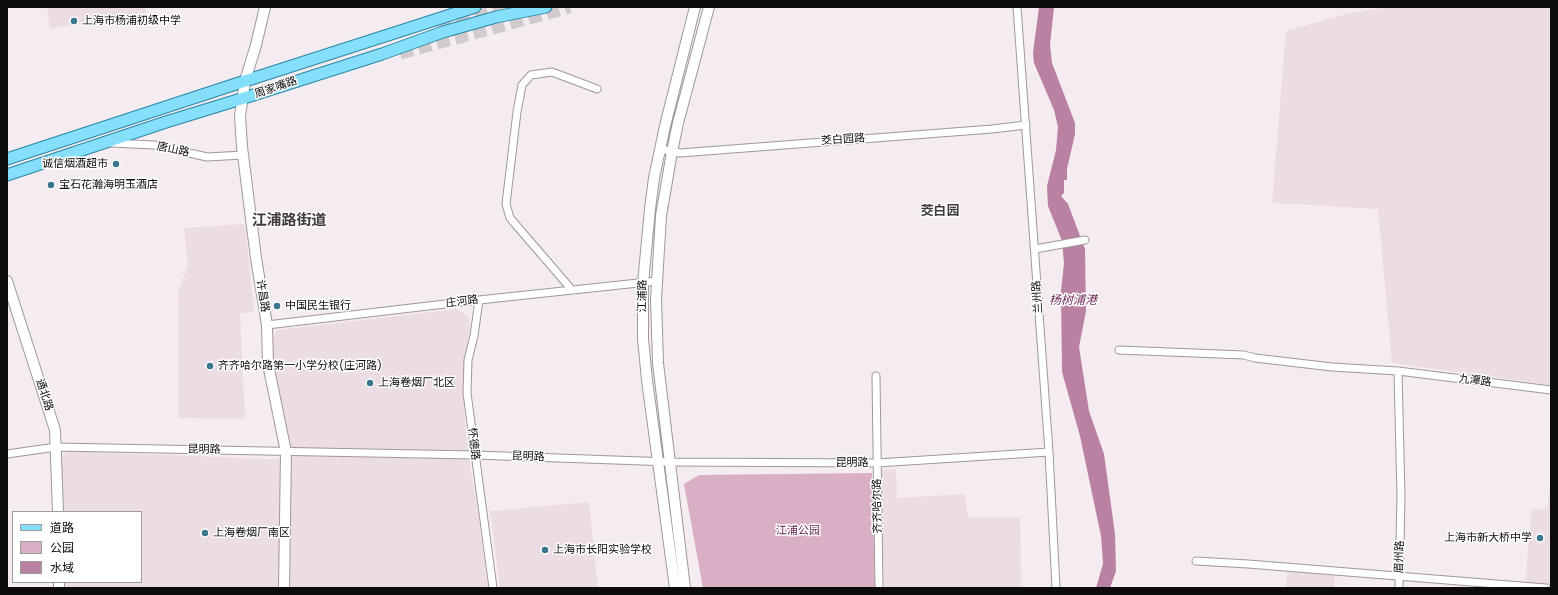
<!DOCTYPE html>
<meta charset="utf-8">
<style>
body{margin:0}
#map{position:relative;width:1558px;height:595px;overflow:hidden;background:#f4ecf0;font-family:Poppins,"Noto Sans SC",sans-serif}
canvas{display:block}
.frame{position:absolute;inset:0;border:8px solid #0d0b0c;pointer-events:none}
.legend{position:absolute;left:12px;top:511px;width:130px;height:72px;box-sizing:border-box;background:#fff;border:1px solid #9e9d9e;margin:0;padding:5px 7px;list-style:none;font-size:12px;color:#0d0b0c}
.legend li{display:flex;align-items:center;gap:8px;height:20px}
.legend b{width:20px;border:1px solid #9e9d9e}
</style>
<div id="map">
<canvas width="1558" height="595"></canvas>
<div class="frame"></div>
<ul class="legend">
<li><b style="height:5px;background:#86dffa"></b>道路</li>
<li><b style="height:11px;background:#d9afc6"></b>公园</li>
<li><b style="height:11px;background:#bb81a3"></b>水域</li>
</ul>
</div>
<script>
const context = document.querySelector('canvas').getContext('2d');
context.lineJoin = 'round';
function fillPath(path, color) { context.fillStyle = color; context.fill(path, 'evenodd'); }
const shape = rows => new Path2D(rows.map(r => 'M' + r).join(''));
function stroke(path, color, width, dash) { context.strokeStyle = color; context.lineWidth = width; context.lineCap = dash ? 'butt' : 'round'; context.setLineDash(dash || []); context.stroke(path); }
function write(font, color, halo, rows, align = 'center') {
  context.font = font + ' Poppins,"Noto Sans SC",sans-serif'; context.lineWidth = 3; context.setLineDash([]); context.textBaseline = 'middle'; context.strokeStyle = halo; context.fillStyle = color; for (const [text, x, y, turn = 0] of rows) {
    context.save(); context.translate(x, y); context.rotate((+turn || 0) * Math.PI / 180); context.textAlign = isNaN(turn) ? turn : align; if (halo) context.strokeText(text, 0, 0); context.fillText(text, 0, 0); context.restore();
  }
}
fillPath(shape([
 [47,7,146,7,147,13,50,29],
 [1390,7,1551,7,1551,385,1392,363,1378,209,1272,203,1286,31,1350,13],
 [245,224,254,312,240,313,245,419,179,418,178,292,188,265,184,228],
 [457,309,463,313,469,318,470,326,463,378,465,423,470,467,476,498,488,588,62,588,62,582,141,582,141,512,62,512,62,459,63,454,67,451,292,460,289,436,273,379,272,340,277,330],
 [896,469,897,498,965,494,968,517,1020,517,1021,588,884,587,879,470],
 [1550,487,1551,584,1525,583,1532,509,1547,509],
 [589,502,598,588,500,588,490,511],
 [1287,570,1335,573,1334,588,1286,588]
]), '#ecdde5');
fillPath(shape([
 [872,473,875,588,703,588,684,484,699,475]
]), '#d9afc6');
fillPath(shape([
 [1039,7,1054,7,1050,45,1052,63,1075,123,1075,134,1067,169,1067,180,1064,180,1064,193,1061,196,1068,204,1085,249,1086,311,1079,347,1089,411,1104,454,1115,534,1116,571,1110,588,1096,588,1103,564,1101,536,1080,436,1062,372,1061,291,1064,263,1062,241,1048,206,1047,186,1056,150,1058,127,1054,110,1034,63,1033,53]
]), '#bb81a3');
stroke(shape([
 [438,25,506,7],
 [400,53,570,7]
]), '#d1cace', 13, [13, 6]);
const street = shape([
 [1017,7,1049,452,1056,588],
 [111,143,154,145,207,157,243,155],
 [660,149,680,153,992,129,1026,125],
 [1035,249,1085,240],
 [572,290,510,218,506,204,517,112,522,85,531,75,552,72,597,89],
 [479,300,474,336,468,360,467,393,493,588],
 [267,325,479,300,657,281],
 [1119,350,1244,355,1255,358,1332,367,1398,371,1551,390],
 [1398,371,1401,497,1399,588],
 [876,376,879,588],
 [7,454,56,447,475,455,670,462,877,463,1049,452],
 [1196,561,1248,564,1546,588]
]);
const secondary = shape([
 [265,7,256,45,245,81,240,116,242,147,256,258,267,325,268,364,286,452,284,588],
 [7,281,55,430,58,512],
 [59,582,59,588],
 [675,588,647,380,643,339,643,283,650,209,654,178,665,126,695,7],
 [685,588,658,363,656,299,661,216,672,152,678,123,709,7]
]);
const primary = shape([
 [7,159,245,81,475,7],
 [7,175,166,122,241,99,382,54,443,32,496,17,546,7]
]);
stroke(street, '#9f979b', 9);
stroke(secondary, '#9f979b', 12);
stroke(primary, '#2787a5', 13);
stroke(street, '#fff', 7);
stroke(secondary, '#fff', 10);
stroke(primary, '#86dffa', 11);
for (const [x, y, r, color] of [
 [74,21,4,"#38778c"],
 [116,164,4,"#38778c"],
 [51,185,4,"#38778c"],
 [277,306,4,"#38778c"],
 [210,366,4,"#38778c"],
 [370,383,4,"#38778c"],
 [205,533,4,"#38778c"],
 [1540,538,4,"#38778c"],
 [545,550,4,"#38778c"]
]) { const dot = new Path2D(); dot.arc(x, y, r, 0, 2 * Math.PI); context.fillStyle = color; context.fill(dot); stroke(dot, '#fff', 1.5); }
write('11px', '#0d0b0c', '#fff', [
 ["上海市杨浦初级中学",82,21],
 ["诚信烟酒超市",108,164,"right"],
 ["宝石花瀚海明玉酒店",59,185],
 ["中国民生银行",285,306],
 ["齐齐哈尔路第一小学分校(庄河路)",218,366],
 ["上海卷烟厂北区",378,383],
 ["上海卷烟厂南区",213,533],
 ["上海市新大桥中学",1532,538,"right"],
 ["上海市长阳实验学校",553,550]
], 'left');
write('11px', '#0d0b0c', '#fff', [
 ["周家嘴路",276,88,-19],
 ["茭白园路",843,140,-4],
 ["唐山路",173,150,12],
 ["许昌路",262,296,81],
 ["江浦路",643,296,-89],
 ["兰州路",1038,297,-94],
 ["庄河路",462,302,-7],
 ["九潭路",1475,381,7],
 ["通北路",44,395,72],
 ["怀德路",473,444,83],
 ["昆明路",204,450,1],
 ["昆明路",528,457,2],
 ["昆明路",852,463],
 ["齐齐哈尔路",878,506,-91],
 ["眉州路",1400,557,-88]
]);
write('11px', '#6a2553', '#fff', [
 ["江浦公园",798,531]
]);
write('italic 12px', '#732d5b', '#fff', [
 ["杨树浦港",1073,301]
]);
write('bold 13px', '#403a3d', '#fff', [
 ["茭白园",940,212]
]);
write('bold 15px', '#403a3d', '#fff', [
 ["江浦路街道",289,221]
]);
</script>
